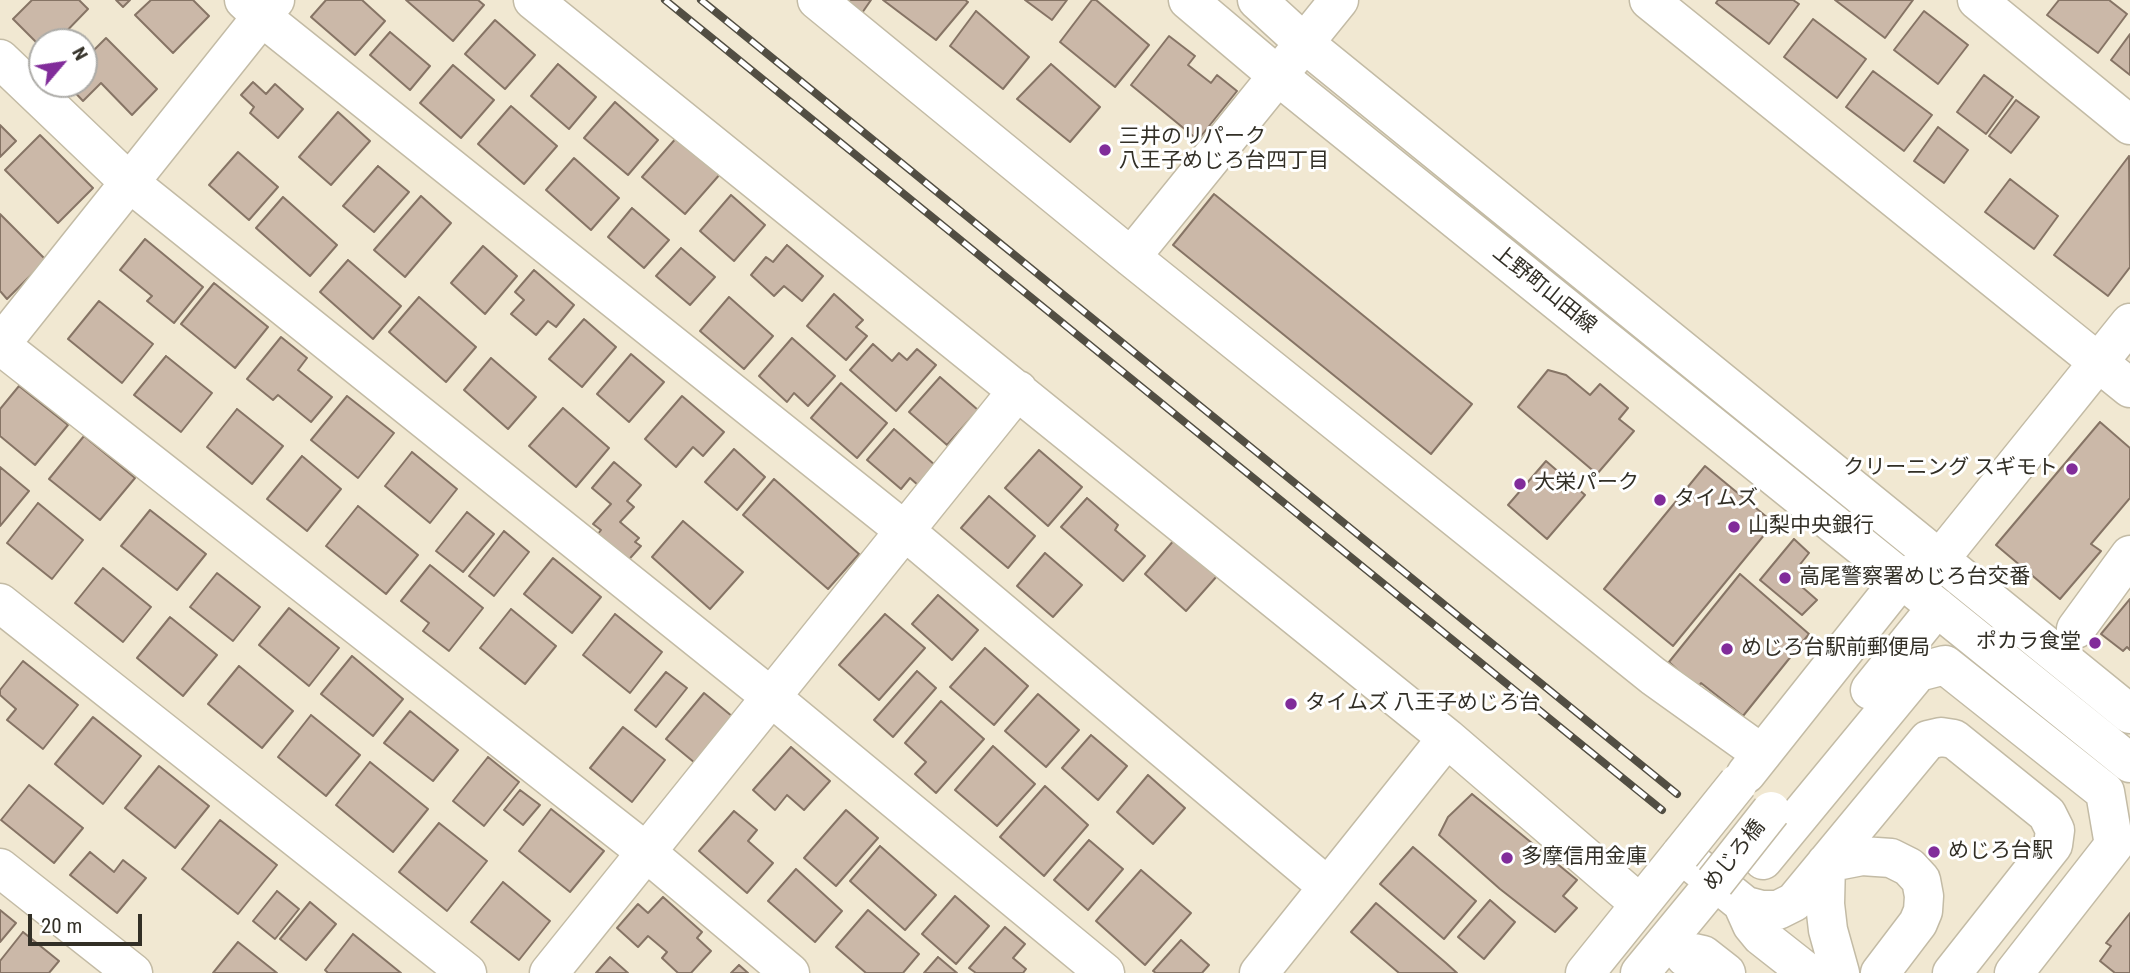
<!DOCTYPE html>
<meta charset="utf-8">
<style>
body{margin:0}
#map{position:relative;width:2130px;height:973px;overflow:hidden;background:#f1e8d2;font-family:"Roboto Condensed",sans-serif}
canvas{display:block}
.north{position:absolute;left:28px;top:28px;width:70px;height:70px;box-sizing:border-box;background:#fff;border:2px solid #adaca8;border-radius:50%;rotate:61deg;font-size:19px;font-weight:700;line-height:28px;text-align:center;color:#322f26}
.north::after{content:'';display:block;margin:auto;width:24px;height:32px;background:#812c9a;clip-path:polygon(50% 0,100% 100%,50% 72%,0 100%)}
.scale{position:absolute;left:28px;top:914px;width:114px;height:32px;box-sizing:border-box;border:4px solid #322f26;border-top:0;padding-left:9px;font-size:21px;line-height:24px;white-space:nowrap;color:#322f26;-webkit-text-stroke:5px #fff;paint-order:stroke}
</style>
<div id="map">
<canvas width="2130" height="973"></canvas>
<div class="north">N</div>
<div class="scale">20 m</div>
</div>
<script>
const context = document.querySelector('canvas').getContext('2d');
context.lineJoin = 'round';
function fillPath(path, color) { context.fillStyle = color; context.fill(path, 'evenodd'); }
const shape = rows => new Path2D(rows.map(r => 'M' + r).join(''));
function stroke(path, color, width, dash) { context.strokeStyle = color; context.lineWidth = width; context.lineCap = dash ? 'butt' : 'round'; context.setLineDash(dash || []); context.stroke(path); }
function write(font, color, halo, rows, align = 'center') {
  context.font = font + ' "Roboto Condensed","Noto Sans JP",sans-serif'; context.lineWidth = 6; context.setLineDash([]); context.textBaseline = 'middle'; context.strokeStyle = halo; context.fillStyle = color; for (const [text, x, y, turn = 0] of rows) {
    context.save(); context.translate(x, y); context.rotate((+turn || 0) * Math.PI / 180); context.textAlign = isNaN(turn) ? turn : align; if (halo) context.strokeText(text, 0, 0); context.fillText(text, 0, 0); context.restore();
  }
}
const building = shape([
 [32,0,79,0,88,9,56,42,42,42,42,48,13,19,32,0],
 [116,0,130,0,123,7,116,0],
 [151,0,193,0,209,16,173,53,135,15,151,0],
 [326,0,362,0,385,21,355,55,311,17,326,0],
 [406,0,478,0,484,5,453,41,406,0],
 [845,0,871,0,862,13,845,0],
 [883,0,965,0,968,2,936,40,883,0],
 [1025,0,1067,0,1052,20,1025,0],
 [1092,0,1096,0,1149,45,1115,87,1060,42,1092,0],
 [1718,0,1793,0,1799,4,1769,44,1716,3,1718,0],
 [1835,0,1913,0,1885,38,1835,0],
 [2059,0,2109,0,2127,14,2098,53,2047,15,2059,0],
 [976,11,1029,57,1003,89,950,46,976,11],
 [1924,11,1968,45,1938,84,1894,50,1924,11],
 [1813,19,1866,59,1837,98,1784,57,1813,19],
 [495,20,535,55,505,89,465,54,495,20],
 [390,32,430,66,410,90,370,55,390,32],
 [2130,34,2130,75,2111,60,2130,34],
 [1169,36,1195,56,1188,65,1211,83,1217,75,1237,91,1198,140,1131,85,1169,36],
 [106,38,157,89,132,115,101,83,83,101,67,84,84,84,84,60,106,38],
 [558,64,596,97,569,129,531,96,558,64],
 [1051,64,1100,107,1070,142,1017,99,1051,64],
 [453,65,494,100,461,138,420,103,453,65],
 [1873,71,1932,115,1904,151,1846,107,1873,71],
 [1984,75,2013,97,1986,134,1957,112,1984,75],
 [253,82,266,94,275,84,303,109,278,138,250,113,254,107,241,95,253,82],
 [2016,100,2039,117,2011,153,1989,136,2016,100],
 [615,102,658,140,628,175,584,138,615,102],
 [511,106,557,146,524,184,478,144,511,106],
 [338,112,370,141,331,185,299,157,338,112],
 [0,125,16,141,0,157,0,125],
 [1938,127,1968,150,1944,183,1914,161,1938,127],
 [40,135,93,188,58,223,5,170,40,135],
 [678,136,721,173,685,214,642,177,678,136],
 [238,152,278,187,249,220,209,185,238,152],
 [2129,156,2130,267,2108,296,2054,255,2129,156],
 [574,158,619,198,591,230,546,190,574,158],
 [378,166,409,192,374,232,343,206,378,166],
 [2010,179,2058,216,2034,249,1985,212,2010,179],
 [1214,194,1472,404,1431,454,1173,245,1214,194],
 [731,195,765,225,734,261,700,231,731,195],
 [421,196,451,223,405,277,374,250,421,196],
 [283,197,337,245,310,276,256,228,283,197],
 [632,208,669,240,644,268,608,237,632,208],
 [0,214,46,260,7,299,0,291,0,214],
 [145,239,203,287,174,323,147,301,152,296,120,270,145,239],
 [787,245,823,276,802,301,784,286,774,296,751,275,766,257,773,262,787,245],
 [483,246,517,276,485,314,451,283,483,246],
 [681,248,715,277,690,305,656,276,681,248],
 [348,260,401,306,373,339,320,292,348,260],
 [534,270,574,305,556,327,548,321,536,335,511,314,524,300,515,292,534,270],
 [214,283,268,327,235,368,181,324,214,283],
 [834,294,863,320,856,327,867,336,846,360,807,326,834,294],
 [419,297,476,347,446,382,389,332,419,297],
 [729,297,773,336,744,369,700,331,729,297],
 [99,301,153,344,122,383,68,339,99,301],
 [584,319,616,347,582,387,549,359,584,319],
 [281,337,307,358,298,370,332,397,311,422,278,395,273,400,247,379,281,337],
 [792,338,835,376,808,406,794,393,787,402,759,376,792,338],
 [873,344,892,361,899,353,907,360,917,349,936,365,896,411,850,370,873,344],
 [631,354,664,382,629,422,597,394,631,354],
 [166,356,212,393,181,432,134,395,166,356],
 [491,358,536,397,508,429,464,390,491,358],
 [1548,370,1566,375,1590,395,1600,384,1628,408,1619,419,1634,431,1597,474,1518,407,1548,370],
 [940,377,978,410,947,445,909,412,940,377],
 [841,383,887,423,857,458,811,418,841,383],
 [19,386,68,425,35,465,0,436,0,409,19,386],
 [347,396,394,433,358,478,311,440,347,396],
 [682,396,724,432,703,456,693,447,676,467,645,439,682,396],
 [563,408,609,448,576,487,529,446,563,408],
 [237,409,283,446,252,484,207,447,237,409],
 [2100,422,2130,448,2130,498,2091,544,2101,551,2060,599,1996,545,2100,422],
 [894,429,936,466,919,486,910,478,901,489,867,460,894,429],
 [84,436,135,478,100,520,49,479,84,436],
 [734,449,765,477,737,510,705,482,734,449],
 [1039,450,1082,487,1048,526,1005,488,1039,450],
 [412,452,457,489,430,523,385,486,412,452],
 [302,456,341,489,307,531,267,499,302,456],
 [1546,461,1585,495,1547,539,1508,505,1546,461],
 [614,462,641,485,627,501,634,507,620,522,639,538,635,542,641,546,624,565,594,539,601,530,593,524,611,504,592,488,614,462],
 [1705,466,1774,523,1673,646,1604,589,1705,466],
 [0,467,29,491,0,526,0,467],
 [774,479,859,554,828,589,743,515,774,479],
 [989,496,1035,536,1008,568,961,528,989,496],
 [1087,498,1118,525,1115,530,1145,556,1123,581,1061,527,1087,498],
 [38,503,83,540,52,579,7,543,38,503],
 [358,506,418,555,386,594,326,546,358,506],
 [150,510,206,554,177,590,121,546,150,510],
 [467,512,494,534,463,572,436,551,467,512],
 [683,521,743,572,710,609,652,557,683,521],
 [504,531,529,552,494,596,469,576,504,531],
 [1175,539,1217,576,1186,611,1145,574,1175,539],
 [1794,539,1809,553,1798,567,1810,576,1801,586,1817,600,1802,615,1760,580,1794,539],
 [1045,553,1082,585,1053,617,1017,586,1045,553],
 [553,558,601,597,572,633,524,594,553,558],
 [430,565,483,608,449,651,423,631,429,623,401,601,430,565],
 [103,568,151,607,123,642,75,603,103,568],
 [217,573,260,607,233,641,190,607,217,573],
 [1740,574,1809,634,1743,716,1701,683,1697,688,1669,662,1740,574],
 [938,595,978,630,952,660,912,624,938,595],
 [2130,599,2130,650,2127,647,2123,651,2101,634,2130,599],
 [289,608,339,648,309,686,259,645,289,608],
 [511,609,556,646,525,684,480,648,511,609],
 [615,614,662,652,630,693,583,655,615,614],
 [885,614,925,648,879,700,839,665,885,614],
 [170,617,217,655,183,696,137,658,170,617],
 [985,648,1028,686,994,725,950,687,985,648],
 [352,656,403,699,373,736,321,694,352,656],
 [23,661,78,705,43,749,7,720,16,709,0,695,0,690,23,661],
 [239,666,293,711,262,748,208,704,239,666],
 [917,671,936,688,893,737,874,720,917,671],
 [666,672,687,688,656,727,635,710,666,672],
 [704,693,733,717,695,763,666,739,704,693],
 [1038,694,1079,730,1046,767,1005,731,1038,694],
 [941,701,984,739,936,793,915,774,926,762,905,743,941,701],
 [410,711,458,750,433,781,384,743,410,711],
 [311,715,360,755,326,796,278,757,311,715],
 [93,717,141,756,103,804,55,764,93,717],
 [623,727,665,760,632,802,590,768,623,727],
 [1091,735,1127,766,1098,800,1062,768,1091,735],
 [993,746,1035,784,997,826,955,790,993,746],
 [791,747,830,781,804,810,787,795,775,810,753,790,791,747],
 [488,757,519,782,484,826,453,801,488,757],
 [370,762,428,809,393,852,336,805,370,762],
 [159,766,209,806,175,848,125,808,159,766],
 [1148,775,1185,808,1153,844,1117,812,1148,775],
 [29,785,83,828,54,863,1,820,29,785],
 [1045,786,1088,825,1044,876,1000,837,1045,786],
 [520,790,540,805,523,825,504,810,520,790],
 [1472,794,1577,880,1563,896,1577,908,1555,932,1500,889,1439,835,1448,817,1472,794],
 [551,809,604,851,570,892,519,851,551,809],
 [846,810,878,838,836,886,804,858,846,810],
 [734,811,757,830,748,841,773,863,747,893,699,851,734,811],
 [220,820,277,865,238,914,182,869,220,820],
 [439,823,487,861,447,911,399,872,439,823],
 [1089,840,1123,869,1088,910,1054,880,1089,840],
 [880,846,936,895,905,930,850,881,880,846],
 [1413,847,1476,901,1444,939,1380,884,1413,847],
 [90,852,114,872,123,860,146,878,117,913,70,875,90,852],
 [796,869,842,911,815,942,768,901,796,869],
 [1141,870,1191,913,1145,965,1096,921,1141,870],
 [503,882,550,921,519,960,471,922,503,882],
 [277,891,299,909,275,939,253,921,277,891],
 [955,896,989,926,956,964,922,934,955,896],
 [663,897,702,932,697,938,711,951,691,973,678,973,662,958,667,952,648,936,638,947,617,928,638,904,648,913,663,897],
 [1490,900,1515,922,1484,959,1458,937,1490,900],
 [310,902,336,924,306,960,280,939,310,902],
 [1376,903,1446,963,1457,973,1399,973,1351,932,1376,903],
 [0,910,16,923,0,942,0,910],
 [868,910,919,954,903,973,866,973,836,947,868,910],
 [2130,913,2130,973,2115,973,2100,961,2111,946,2106,943,2130,913],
 [1005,927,1025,944,1013,958,1026,969,1023,973,976,973,969,968,1005,927],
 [23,932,59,961,49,973,0,973,0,961,23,932],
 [353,934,401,973,328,973,325,970,353,934],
 [1181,940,1209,965,1202,973,1156,973,1153,971,1181,940],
 [238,942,277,973,213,973,238,942],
 [610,957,628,973,596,973,610,957],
 [938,957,957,973,924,973,938,957],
 [739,965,748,973,731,973,739,965]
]);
fillPath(building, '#cbb8a8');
stroke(building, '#867465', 2);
const minor = shape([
 [244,0,262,17,905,531,1328,887],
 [533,0,1447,738,1640,904],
 [817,0,1131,257,1653,676,1762,754],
 [1188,0,1278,76,2130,763],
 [1257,0,1304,43,2130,714],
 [1649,0,2130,388],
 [1977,0,2130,125],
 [0,59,130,183,771,697,1105,973],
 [1131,257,1339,0],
 [0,345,646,852,790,973],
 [0,345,275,0],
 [0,603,467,973],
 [2076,629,2130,555],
 [1870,690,1937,607],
 [1746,774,1901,579,1939,560,2130,323],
 [1763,860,1918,672,1945,665,2105,792,2114,845,2014,973],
 [1826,863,1862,856,1891,858,1909,867,1921,880,1924,896,1923,911,1918,923,1880,973],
 [1826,863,1825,904,1828,930,1840,973],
 [0,868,133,973],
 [1685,957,1694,953,1703,955,1726,973],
 [549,973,1018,390],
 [1259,973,1447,738],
 [1585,973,1681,854,1742,903],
 [1640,973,1715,882],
 [1808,973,1761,936,1752,925,1743,905,1762,910,1778,910,1794,902,1928,740,1941,737,1954,739,2047,814,2055,830,2053,845,1952,973]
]);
stroke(minor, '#c3bba5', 41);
stroke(minor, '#fff', 38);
const rail = shape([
 [665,0,1662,810],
 [701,0,1677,794]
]);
stroke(rail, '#524e43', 8);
stroke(rail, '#fff', 5, [16]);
const minorBridge = shape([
 [1681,854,1738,783],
 [1715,882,1771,811]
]);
stroke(minorBridge, '#c3bba5', 41, []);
stroke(minorBridge, '#fff', 38);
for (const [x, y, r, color] of [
 [1105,150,7,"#812c9a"],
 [2072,469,7,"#812c9a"],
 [1520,484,7,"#812c9a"],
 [1660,500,7,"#812c9a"],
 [1734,527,7,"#812c9a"],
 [1785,578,7,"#812c9a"],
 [2095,643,7,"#812c9a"],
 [1727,649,7,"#812c9a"],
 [1291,704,7,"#812c9a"],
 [1934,852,7,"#812c9a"],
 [1507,858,7,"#812c9a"]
]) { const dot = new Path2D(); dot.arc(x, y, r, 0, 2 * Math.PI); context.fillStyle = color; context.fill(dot); stroke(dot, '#fff', 2.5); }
write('21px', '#322f26', '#fff', [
 ["三井のリパーク",1119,138],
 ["八王子めじろ台四丁目",1119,162],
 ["クリーニング スギモト",2058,469,"right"],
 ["大栄パーク",1534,484],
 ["タイムズ",1674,500],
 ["山梨中央銀行",1748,527],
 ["高尾警察署めじろ台交番",1799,578],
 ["ポカラ食堂",2081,643,"right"],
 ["めじろ台駅前郵便局",1741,649],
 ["タイムズ 八王子めじろ台",1305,704],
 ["めじろ台駅",1948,852],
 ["多摩信用金庫",1521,858]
], 'left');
write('21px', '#322f26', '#fff', [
 ["上野町山田線",1544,290,39],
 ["めじろ橋",1735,856,-51]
]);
</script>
